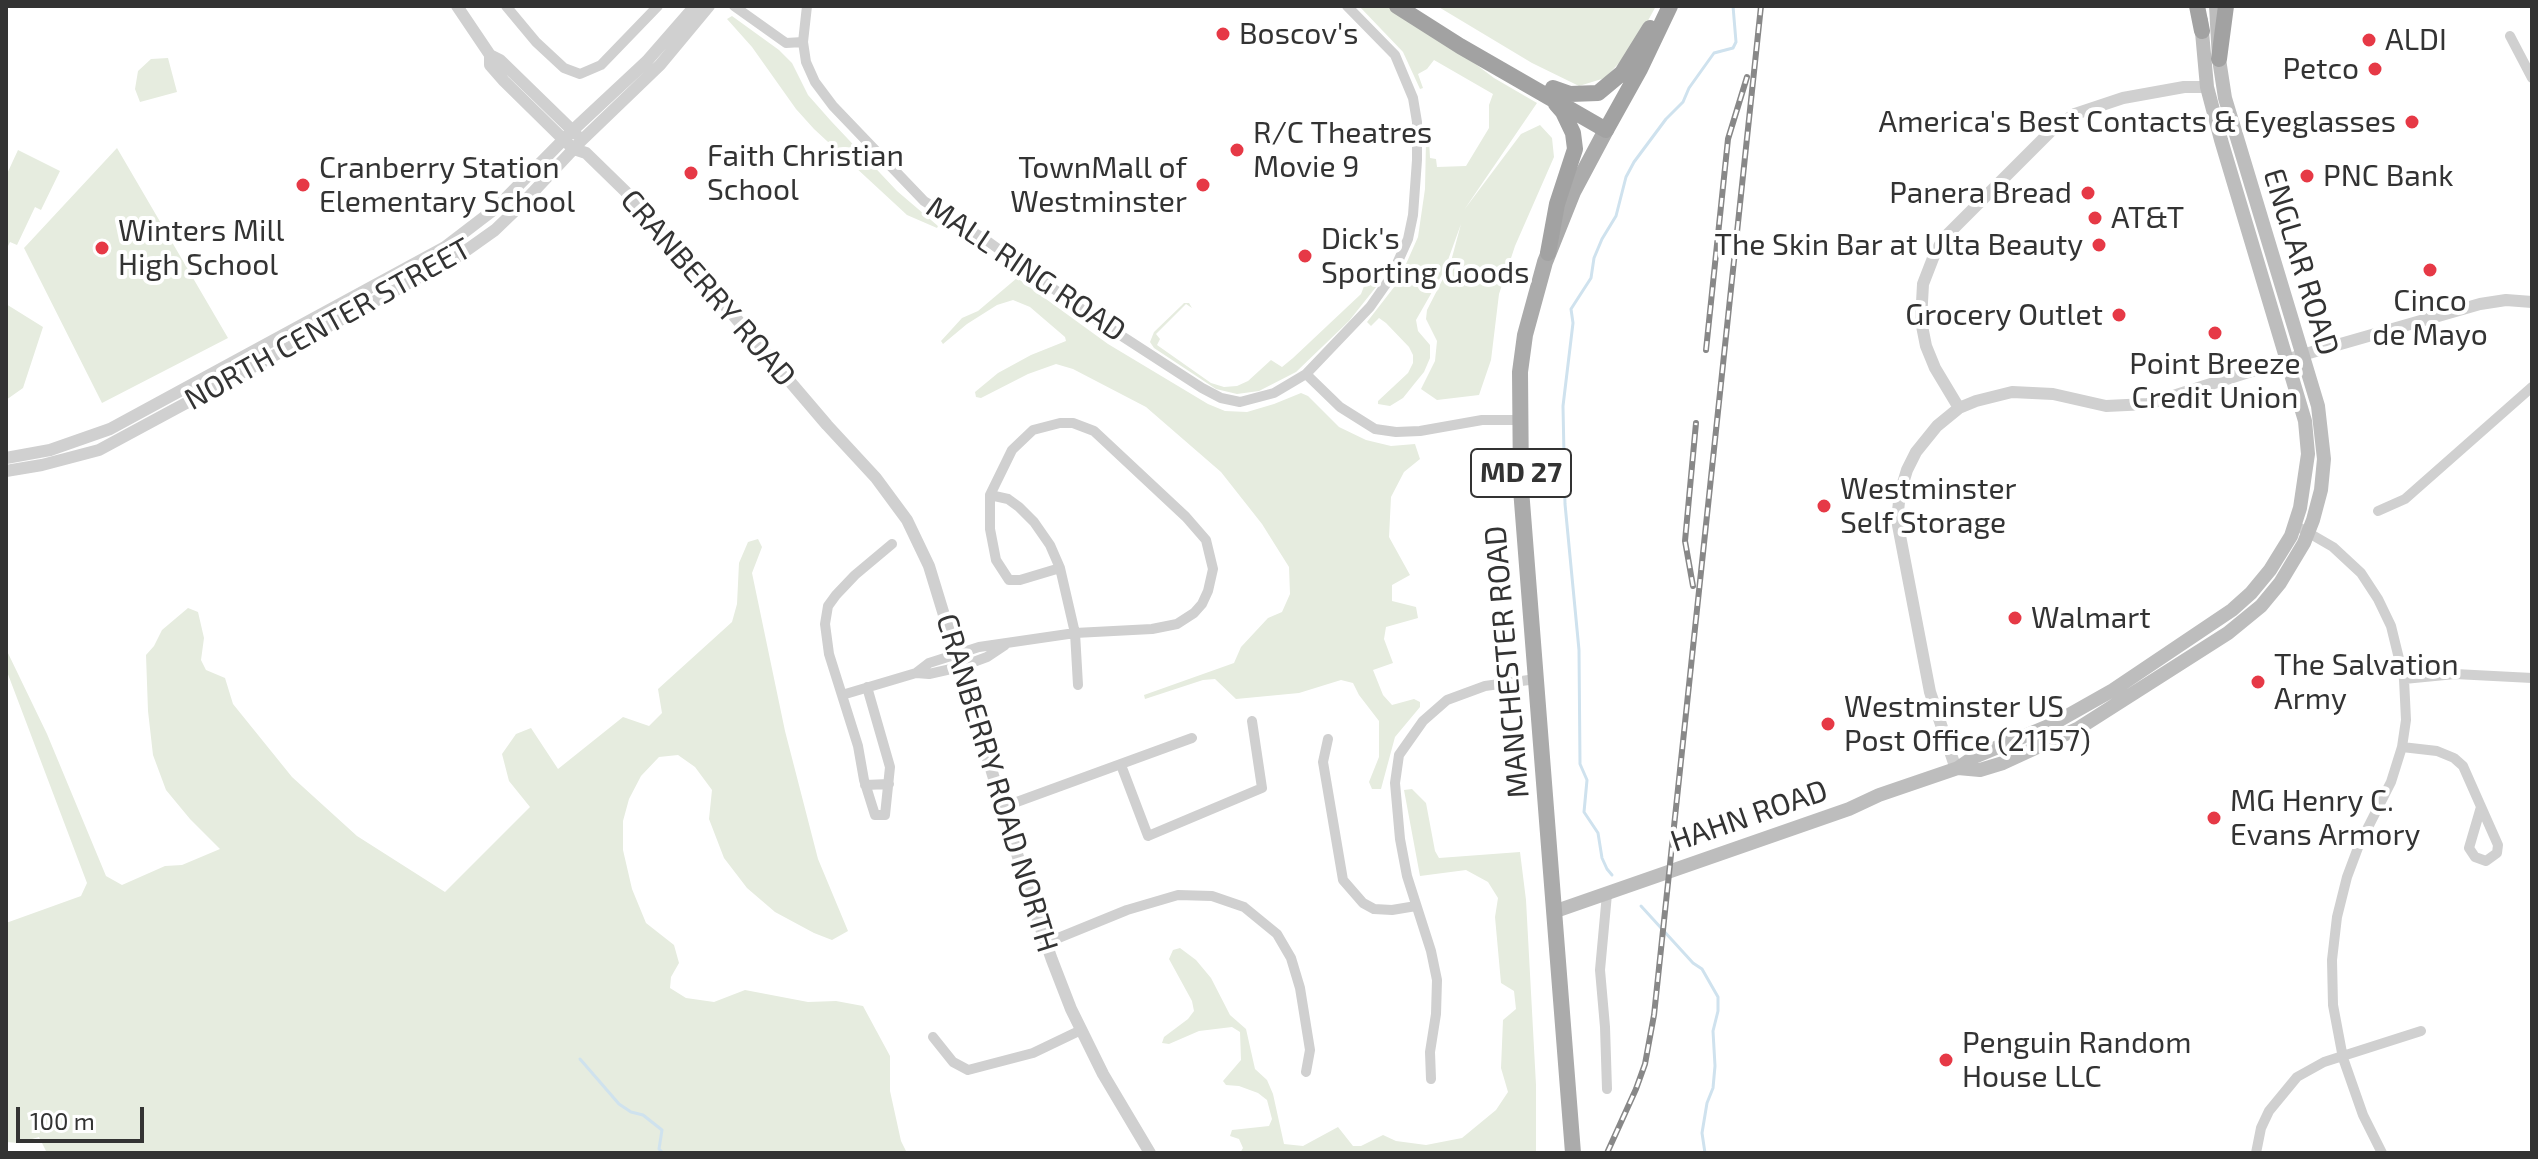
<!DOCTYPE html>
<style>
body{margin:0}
#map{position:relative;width:2538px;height:1159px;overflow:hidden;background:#fff;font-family:"Exo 2",sans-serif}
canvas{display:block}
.frame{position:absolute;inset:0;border:8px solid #333;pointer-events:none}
.scale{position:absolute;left:16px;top:1107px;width:128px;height:36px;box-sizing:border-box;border:4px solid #333;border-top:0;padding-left:10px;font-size:24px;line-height:28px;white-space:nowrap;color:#333;-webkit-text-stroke:6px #fff;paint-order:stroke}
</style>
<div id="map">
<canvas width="2538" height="1159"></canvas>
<div class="frame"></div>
<div class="scale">100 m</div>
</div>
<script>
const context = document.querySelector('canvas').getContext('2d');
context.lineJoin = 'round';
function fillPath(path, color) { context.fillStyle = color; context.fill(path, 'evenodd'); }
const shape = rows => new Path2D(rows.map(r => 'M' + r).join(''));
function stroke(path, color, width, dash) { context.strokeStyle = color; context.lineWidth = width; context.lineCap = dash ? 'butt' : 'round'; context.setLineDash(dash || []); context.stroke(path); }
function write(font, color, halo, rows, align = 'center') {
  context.font = font + ' "Exo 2",sans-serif'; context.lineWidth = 8; context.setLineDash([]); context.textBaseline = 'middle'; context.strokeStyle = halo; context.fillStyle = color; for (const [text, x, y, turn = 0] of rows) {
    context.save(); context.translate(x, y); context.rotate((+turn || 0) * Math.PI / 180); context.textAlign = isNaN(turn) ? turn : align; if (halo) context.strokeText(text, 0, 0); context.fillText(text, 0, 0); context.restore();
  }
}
fillPath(shape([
 [1359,6,1390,6,1445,41,1494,78,1537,103,1464,210,1521,134,1540,125,1552,138,1554,157,1515,246,1499,294,1491,360,1479,395,1437,400,1421,389,1435,361,1437,341,1426,319,1427,310,1450,265,1461,224,1444,271,1416,320,1418,331,1430,345,1430,358,1424,372,1415,383,1403,398,1390,406,1378,404,1378,401,1408,373,1413,363,1413,355,1409,347,1386,323,1379,318,1371,326,1367,322,1398,282,1418,237,1425,189,1426,141,1429,140,1430,158,1436,159,1437,167,1466,166,1489,128,1489,105,1493,94,1434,60,1427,69,1418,74,1423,88,1420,89,1403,52],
 [1437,6,1656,6,1633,48,1605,78,1579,86,1532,63],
 [732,16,779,50,792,63,808,95,831,121,897,191,938,226,937,228,907,215,814,129,796,109,752,47,727,19],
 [168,58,177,92,140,102,135,89,138,71,151,59],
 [117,148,228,338,102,403,24,248],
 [18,150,60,171,41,210,35,207,17,245,10,242,6,250,6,176],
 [1376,273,1380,276,1380,282,1349,321,1296,372,1259,391,1237,394,1216,389,1154,348,1150,342,1154,332,1181,306,1184,303,1189,303,1192,308,1186,304,1156,334,1160,339,1157,345,1211,383,1224,387,1237,386,1248,381,1271,360,1282,367,1293,358,1361,294,1368,276],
 [1017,278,1108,344,1208,404,1225,411,1247,412,1274,404,1301,393,1308,396,1339,427,1366,440,1391,446,1415,444,1420,459,1404,472,1391,497,1389,537,1410,575,1392,585,1392,601,1416,607,1418,618,1386,627,1384,639,1393,663,1373,670,1383,695,1392,705,1414,699,1420,702,1420,707,1395,737,1381,789,1372,789,1369,782,1379,757,1379,721,1359,695,1353,683,1341,680,1299,693,1236,699,1215,679,1203,680,1145,699,1144,695,1234,663,1241,647,1268,618,1282,612,1290,594,1289,567,1262,524,1221,472,1146,407,1073,369,1056,364,1028,374,981,398,976,397,975,392,998,373,1031,355,1066,341,1065,337,1030,307,1013,300,997,305,967,324,943,344,941,341,962,318,978,311],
 [6,304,43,327,23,388,6,400],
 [758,539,762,547,752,573,785,731,818,859,848,931,832,940,814,933,775,912,747,888,724,858,709,819,712,790,695,767,678,755,659,757,641,776,629,799,623,821,623,850,632,889,646,923,674,945,679,963,671,977,670,988,686,998,714,1002,745,990,808,1002,836,1001,863,1006,890,1056,890,1091,901,1141,907,1153,47,1153,39,1137,18,1143,6,1142,6,923,81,896,87,883,6,669,6,649,47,734,106,876,122,885,165,866,182,865,220,849,190,819,166,790,153,755,148,711,146,655,154,646,162,630,188,608,198,612,204,638,201,660,206,670,225,678,233,704,292,777,357,836,445,892,530,807,509,781,502,754,516,734,531,728,558,769,623,717,649,726,662,713,658,689,732,622,737,604,739,563,748,542],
 [1412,789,1426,803,1435,851,1439,858,1520,852,1526,900,1536,1085,1536,1153,1240,1153,1243,1148,1239,1139,1230,1136,1232,1130,1269,1126,1272,1119,1267,1100,1258,1093,1239,1086,1226,1085,1223,1081,1241,1060,1240,1032,1232,1027,1199,1031,1169,1044,1162,1043,1164,1037,1188,1019,1194,1011,1192,1001,1169,959,1173,950,1180,948,1196,960,1211,978,1230,1015,1246,1029,1255,1069,1267,1080,1273,1094,1284,1144,1303,1146,1338,1127,1353,1146,1361,1146,1383,1135,1396,1141,1426,1145,1462,1138,1496,1110,1508,1092,1501,1068,1503,1020,1516,1009,1514,991,1501,983,1495,917,1498,898,1488,882,1466,870,1420,876,1404,790]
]), '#e6ecdf');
stroke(shape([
 [1612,875,1607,869,1602,858,1598,833,1584,812,1587,780,1580,764,1579,650,1565,504,1563,406,1573,323,1571,309,1591,278,1594,258,1602,239,1616,216,1626,177,1634,162,1666,119,1683,102,1689,88,1714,53,1733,48,1736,42,1733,6],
 [1641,906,1693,963,1702,969,1718,997,1718,1011,1713,1031,1715,1066,1713,1088,1707,1103,1702,1133,1705,1153],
 [580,1059,619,1104,631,1112,643,1115,662,1130,659,1149,663,1153]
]), '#cfe2ee', 3);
stroke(shape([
 [506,6,536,42,564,68,580,74,601,65,658,6],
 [734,6,786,43,803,42],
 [807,6,803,42,806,62,815,82,833,106,924,201,986,240,1094,318,1202,388,1221,398,1240,402,1274,393,1306,374,1370,307,1391,277,1408,239,1413,215,1417,160,1417,122,1413,98,1395,55,1347,6],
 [2510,36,2532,78],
 [1306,374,1340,407,1375,429,1396,432,1420,431,1482,420,1519,420],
 [990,495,1008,499,1019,507,1034,522,1050,545,1060,568,1075,633,1078,685],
 [2378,511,2405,499,2532,387],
 [2295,525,2333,547,2361,573,2378,599,2391,626,2404,679,2406,720,2402,747,2391,782,2359,845,2347,877,2337,917,2332,960,2333,1005,2343,1058,2363,1115,2382,1153],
 [916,673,929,663,979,647,1075,633,1152,629,1177,624,1194,613,1202,604,1208,591,1213,569,1206,540,1186,517,1094,431,1073,423,1060,423,1033,430,1012,450,990,495,990,529,996,560,1009,580,1020,580,1060,568],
 [2404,679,2455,674,2532,678],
 [867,687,890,767,885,815,875,815,864,780,858,746,829,654,825,624,828,606,836,595,855,575,892,544],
 [842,695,916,673,929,674,960,667,987,657,1005,645],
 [1328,739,1323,762,1343,880,1363,903,1374,909,1392,910,1416,906],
 [2402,747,2437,751,2454,758,2463,766,2498,845,2497,853,2486,861,2475,857,2469,848,2481,807],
 [1121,765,1148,836,1262,788,1252,721],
 [865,785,889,784],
 [1003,807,1192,738],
 [1046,943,1127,910,1178,895,1212,896,1244,907,1277,934,1291,958,1300,988,1310,1050,1306,1072],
 [933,1037,953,1062,968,1070,1033,1053,1081,1030],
 [1431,1079,1430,1052,1436,1014,1437,980,1431,951,1407,876,1400,839,1395,783,1399,755,1423,721,1447,700,1485,686,1536,679],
 [1607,1089,1605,1027,1600,970,1607,894],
 [2256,1153,2261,1128,2269,1111,2297,1077,2324,1062,2421,1031]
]), '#d0d0d0', 10);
stroke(shape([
 [457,6,490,55,500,60,576,134],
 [490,55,490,65,504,81,564,140,574,149,586,153,625,191,670,241,827,425,876,478,907,520,929,566,1033,906,1052,960,1071,1009,1103,1074,1150,1153],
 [1959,408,1935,368,1926,346,1921,321,1923,284,1935,253,1944,238,2053,129,2075,114,2123,98,2184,87,2207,87],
 [6,458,50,450,110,429,445,247,496,208,572,131,647,61,695,6],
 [6,471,42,465,99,450,457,257,495,230,521,205,582,140,660,65,709,6],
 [1956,769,1930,692,1897,520,1900,493,1907,470,1916,452,1937,426,1959,408,1976,401,2012,392,2053,394,2106,406,2148,404,2302,355,2480,304,2506,300,2532,302]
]), '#d0d0d0', 12);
stroke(shape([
 [1958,768,1980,770,2003,763,2079,728,2228,633,2261,606,2280,583,2304,543,2313,520,2321,490,2324,459,2318,406,2225,98,2219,59,2216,6],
 [1556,911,1849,809,1879,795,1958,768,1974,757,2051,725,2113,690,2232,610,2251,593,2270,570,2291,536,2300,508,2308,454,2305,421,2221,140,2207,87,2201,21]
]), '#bdbdbd', 14);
stroke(shape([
 [1573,1153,1521,489,1520,372,1525,335,1545,262,1573,192,1606,130]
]), '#ababab', 16);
stroke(shape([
 [1397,6,1460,46,1606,130,1640,69,1670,6],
 [2197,6,2202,31],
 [2219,59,2226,6],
 [1553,88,1570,94,1598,93,1622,73,1650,28],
 [1548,253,1557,204,1575,149,1573,133,1563,112,1556,104]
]), '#a2a2a2', 16);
const rail = shape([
 [1706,350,1728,139,1747,77],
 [1693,586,1685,541,1696,423],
 [1607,1153,1636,1089,1645,1064,1654,1015,1761,6]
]);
stroke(rail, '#888', 6);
stroke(rail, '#fff', 3, [9]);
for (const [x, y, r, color] of [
 [1223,34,8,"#e63946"],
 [2369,40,8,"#e63946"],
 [2375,69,8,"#e63946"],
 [2412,122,8,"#e63946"],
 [1237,150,8,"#e63946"],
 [691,173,8,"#e63946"],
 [2307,176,8,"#e63946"],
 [303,185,8,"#e63946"],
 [1203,185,8,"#e63946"],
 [2088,193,8,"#e63946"],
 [2095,218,8,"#e63946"],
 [2099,245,8,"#e63946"],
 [102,248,8,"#e63946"],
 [1305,256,8,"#e63946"],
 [2430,270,8,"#e63946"],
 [2119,315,8,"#e63946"],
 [2215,333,8,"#e63946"],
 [1824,506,8,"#e63946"],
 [2015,618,8,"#e63946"],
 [2258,682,8,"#e63946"],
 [1828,724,8,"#e63946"],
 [2214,818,8,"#e63946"],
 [1946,1060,8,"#e63946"]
]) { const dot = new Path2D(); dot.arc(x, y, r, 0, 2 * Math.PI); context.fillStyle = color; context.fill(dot); stroke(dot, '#fff', 3); }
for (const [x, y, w] of [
 [1521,473,100]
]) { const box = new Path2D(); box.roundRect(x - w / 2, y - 24, w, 48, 6); context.fillStyle = '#fff'; context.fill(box); stroke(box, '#333', 2); }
write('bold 28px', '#333', null, [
 ["MD 27",1521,473]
]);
write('30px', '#333', '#fff', [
 ["Boscov's",1239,34],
 ["ALDI",2385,40],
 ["Petco",2359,69,"right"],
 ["America's Best Contacts & Eyeglasses",2396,122,"right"],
 ["R/C Theatres",1253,133],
 ["Movie 9",1253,167],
 ["Faith Christian",707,156],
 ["School",707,190],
 ["Cranberry Station",319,168],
 ["Elementary School",319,202],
 ["TownMall of",1187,168,"right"],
 ["Westminster",1187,202,"right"],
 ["PNC Bank",2323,176],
 ["Panera Bread",2072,193,"right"],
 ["AT&T",2111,218],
 ["Winters Mill",118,231],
 ["High School",118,265],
 ["Dick's",1321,239],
 ["Sporting Goods",1321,273],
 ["The Skin Bar at Ulta Beauty",2083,245,"right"],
 ["Cinco",2430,301,"center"],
 ["de Mayo",2430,335,"center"],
 ["Grocery Outlet",2103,315,"right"],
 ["Point Breeze",2215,364,"center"],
 ["Credit Union",2215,398,"center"],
 ["Westminster",1840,489],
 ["Self Storage",1840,523],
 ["Walmart",2031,618],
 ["The Salvation",2274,665],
 ["Army",2274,699],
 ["Westminster US",1844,707],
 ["Post Office (21157)",1844,741],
 ["MG Henry C.",2230,801],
 ["Evans Armory",2230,835],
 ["Penguin Random",1962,1043],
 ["House LLC",1962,1077]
], 'left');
write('30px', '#333', '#fff', [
 ["ENGLAR ROAD",2301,262,73],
 ["MALL RING ROAD",1026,269,34],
 ["CRANBERRY ROAD",708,288,49],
 ["NORTH CENTER STREET",328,324,-29],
 ["MANCHESTER ROAD",1507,662,-95],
 ["CRANBERRY ROAD NORTH",997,783,73],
 ["HAHN ROAD",1749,816,-19]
]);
</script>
